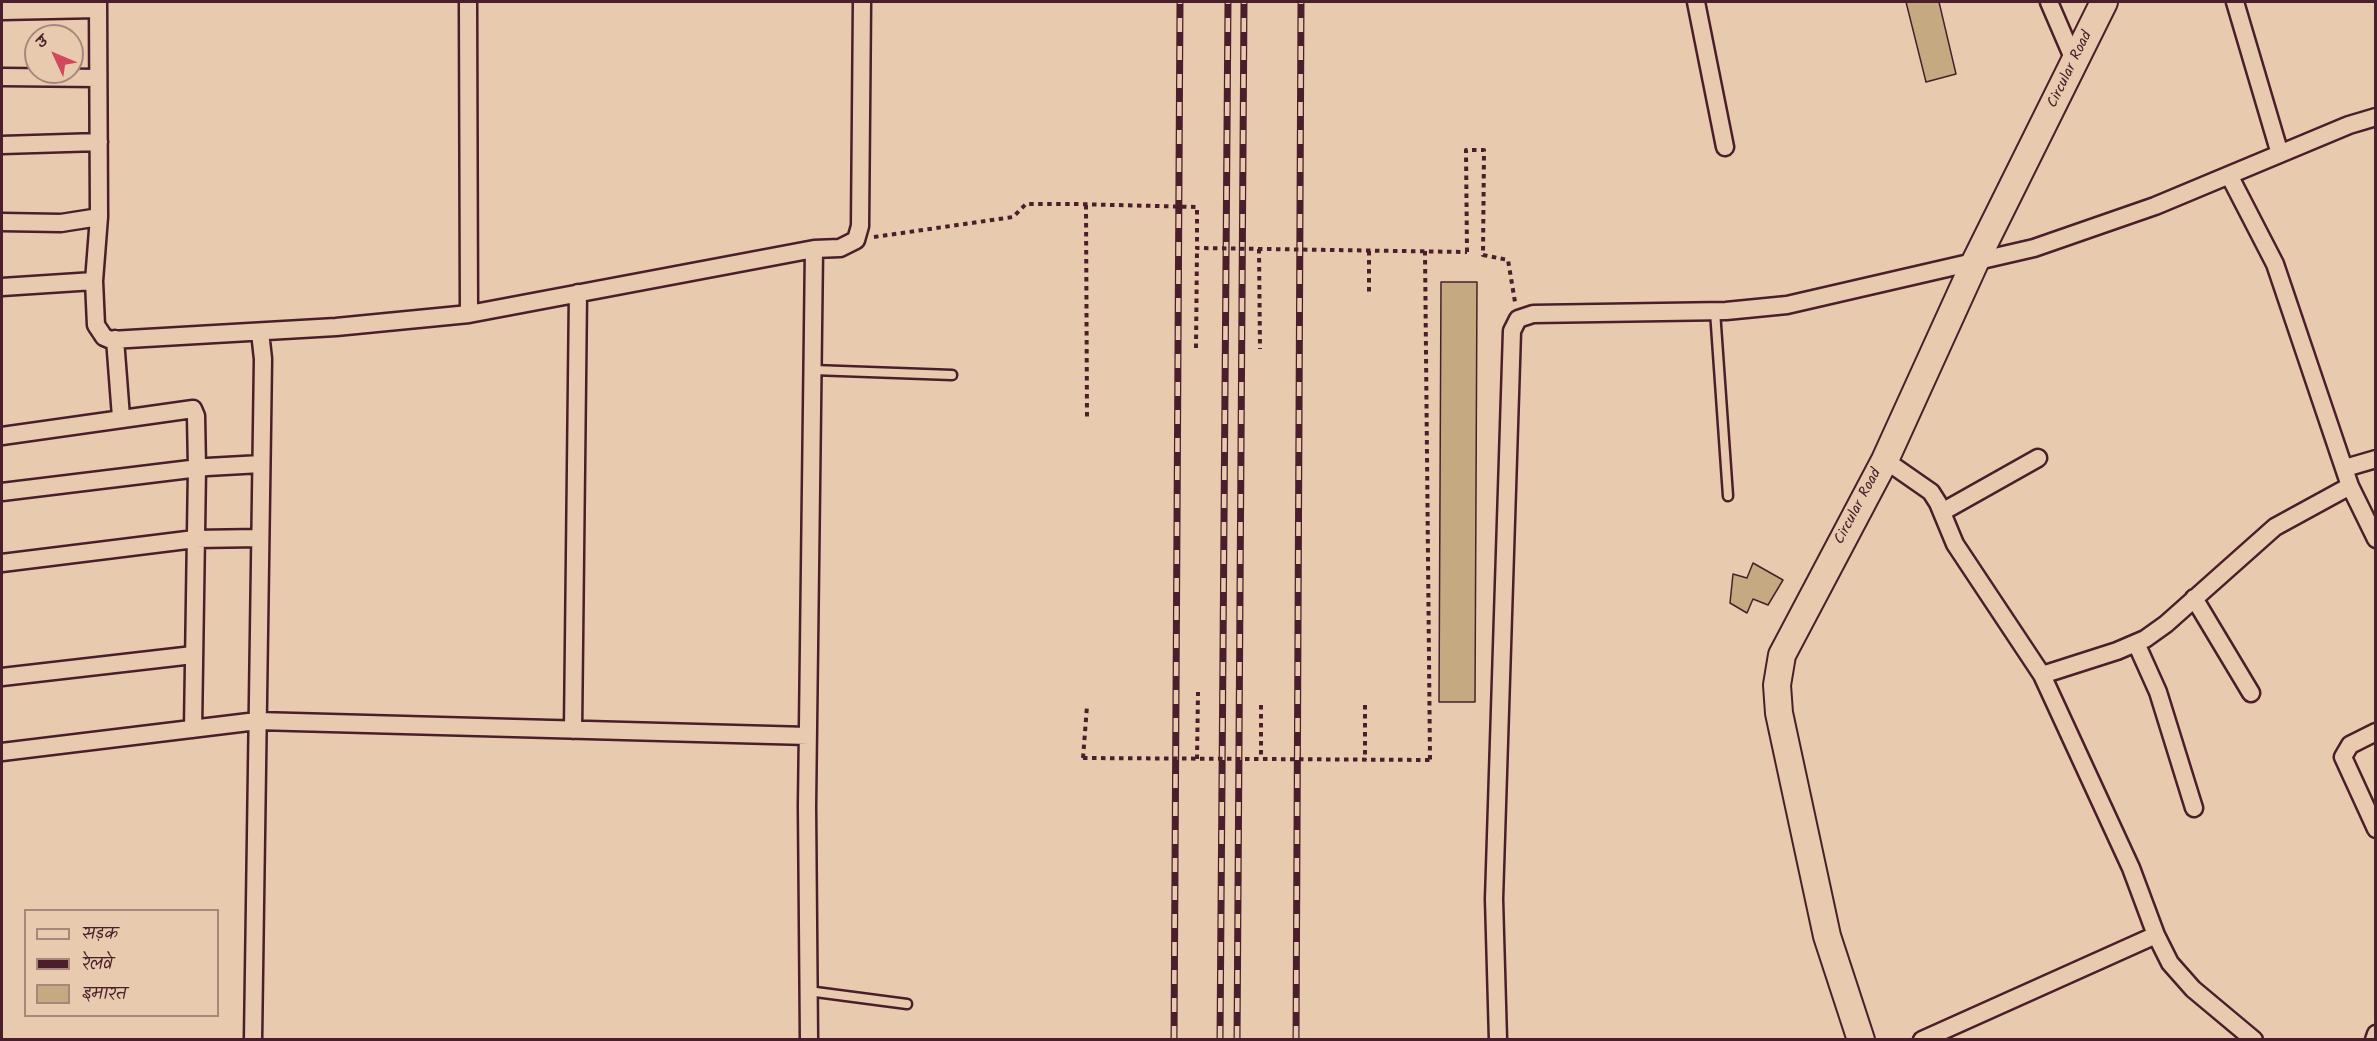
<!DOCTYPE html>
<meta charset="utf-8">
<style>
body{margin:0}
#map{position:relative;width:2377px;height:1041px;overflow:hidden;background:#e8cbaf;font-family:Kalam,"Playpen Sans Deva",sans-serif}
canvas{display:block}
.frame{position:absolute;inset:0;border:3px solid #4a1f2b;pointer-events:none}
.legend{position:absolute;left:24px;top:909px;width:195px;height:108px;box-sizing:border-box;background:#e8cbaf;border:2px solid #a9867a;margin:0;padding:8px 10px;list-style:none;font-size:18px;color:#4a1f2b}
.legend li{display:flex;align-items:center;gap:12px;height:30px}
.legend b{width:30px;border:2px solid #a9867a}
.north{position:absolute;left:24px;top:24px;width:60px;height:60px;box-sizing:border-box;background:#e8cbaf;border:2px solid #a9867a;border-radius:50%;rotate:314deg;font-size:16px;font-weight:700;line-height:24px;text-align:center;color:#4a1f2b}
.north::after{content:'';display:block;margin:auto;width:21px;height:27px;background:#d1495b;clip-path:polygon(50% 0,100% 100%,50% 72%,0 100%)}
</style>
<div id="map">
<canvas width="2377" height="1041"></canvas>
<div class="frame"></div>
<ul class="legend">
<li><b style="height:8px;background:#e8cbaf"></b>सड़क</li>
<li><b style="height:8px;background:#4a1f2b"></b>रेलवे</li>
<li><b style="height:16px;background:#c5aa81"></b>इमारत</li>
</ul>
<div class="north">उ</div>
</div>
<script>
const context = document.querySelector('canvas').getContext('2d');
context.lineJoin = 'round';
function fillPath(path, color) { context.fillStyle = color; context.fill(path, 'evenodd'); }
const shape = rows => new Path2D(rows.map(r => 'M' + r).join(''));
function stroke(path, color, width, dash) { context.strokeStyle = color; context.lineWidth = width; context.lineCap = dash ? 'butt' : 'round'; context.setLineDash(dash || []); context.stroke(path); }
function write(font, color, halo, rows, align = 'center') {
  context.font = font + ' Kalam,sans-serif'; context.lineWidth = 5; context.setLineDash([]); context.textBaseline = 'middle'; context.strokeStyle = halo; context.fillStyle = color; for (const [text, x, y, turn = 0] of rows) {
    context.save(); context.translate(x, y); context.rotate((+turn || 0) * Math.PI / 180); context.textAlign = isNaN(turn) ? turn : align; if (halo) context.strokeText(text, 0, 0); context.fillText(text, 0, 0); context.restore();
  }
}
const building = shape([
 [1906,2,1939,2,1956,74,1926,82,1906,2],
 [1441,282,1477,282,1475,702,1439,702,1441,282],
 [1753,563,1783,580,1768,605,1753,599,1747,613,1730,603,1733,574,1747,578,1753,563]
]);
fillPath(building, '#c5aa81');
stroke(building, '#4a1f2b', 1.5);
const service = shape([
 [1715,311,1728,496],
 [813,370,952,375],
 [808,991,907,1004]
]);
const minor = shape([
 [98,2,99,217,94,281,96,325,104,337,111,340,336,327,469,314,814,249,840,248,856,240,860,226,862,2],
 [468,2,469,314],
 [1696,2,1725,147],
 [2049,2,2074,60],
 [2235,2,2280,154],
 [2,11,98,9],
 [2,77,98,78],
 [2,145,99,142],
 [2229,175,2275,264,2350,486,2376,539],
 [2,222,61,223,99,217],
 [2,287,94,281],
 [115,339,121,417],
 [2,436,193,409,196,416,197,468,193,729],
 [1885,460,1931,492,1938,503,1955,544,2042,675,2131,868,2156,935,2170,963,2193,989,2254,1040],
 [2345,468,2376,459],
 [2,492,207,467,261,464],
 [1942,512,2038,458],
 [2,563,195,539,260,538],
 [2194,598,2251,693],
 [2136,643,2158,692,2194,808],
 [2042,675,2117,651,2145,639,2166,624,2275,527,2350,486],
 [2,677,193,655],
 [573,730,578,293],
 [2376,732,2350,745,2343,757,2376,829],
 [2,752,257,721,808,736],
 [253,1040,263,359,260,332],
 [809,1040,807,806,814,249],
 [1498,1040,1494,899,1512,331,1518,319,1533,314,1726,311,1787,305,2034,248,2155,206,2349,125,2376,117],
 [1922,1040,2156,935],
 [2374,1040,2376,1034]
]);
const primary = shape([
 [1861,1040,1827,936,1779,713,1777,685,1782,655,1885,460,1976,260,2104,2]
]);
stroke(service, '#4a1f2b', 13);
stroke(minor, '#4a1f2b', 21);
stroke(primary, '#4a1f2b', 30);
stroke(shape([
 [1086,205,1087,419],
 [874,237,1013,217,1026,204,1074,204],
 [1259,249,1260,349],
 [1369,251,1369,295],
 [1425,251,1430,760],
 [1467,252,1466,150,1484,150,1483,255,1508,260,1515,302],
 [1196,348,1197,248],
 [1261,705,1261,759],
 [1365,705,1365,760],
 [1083,758,1087,706],
 [1197,759,1198,692]
]), '#4a1f2b', 4, [4.5, 4.5]);
stroke(service, '#e8cbaf', 8);
stroke(minor, '#e8cbaf', 16);
stroke(primary, '#e8cbaf', 26);
const rail = shape([
 [1174,1040,1180,2],
 [1220,1040,1228,2],
 [1237,1040,1244,2],
 [1296,1040,1301,2]
]);
stroke(rail, '#4a1f2b', 7);
stroke(rail, '#e8cbaf', 4.5, [14]);
stroke(shape([
 [1074,204,1197,207,1197,248,1467,252],
 [1083,758,1430,760]
]), '#4a1f2b', 4, [4.5, 4.5]);
write('15px', '#4a1f2b', '#e8cbaf', [
 ["Circular Road",2071,70,-64],
 ["Circular Road",1859,507,-62]
]);
</script>
